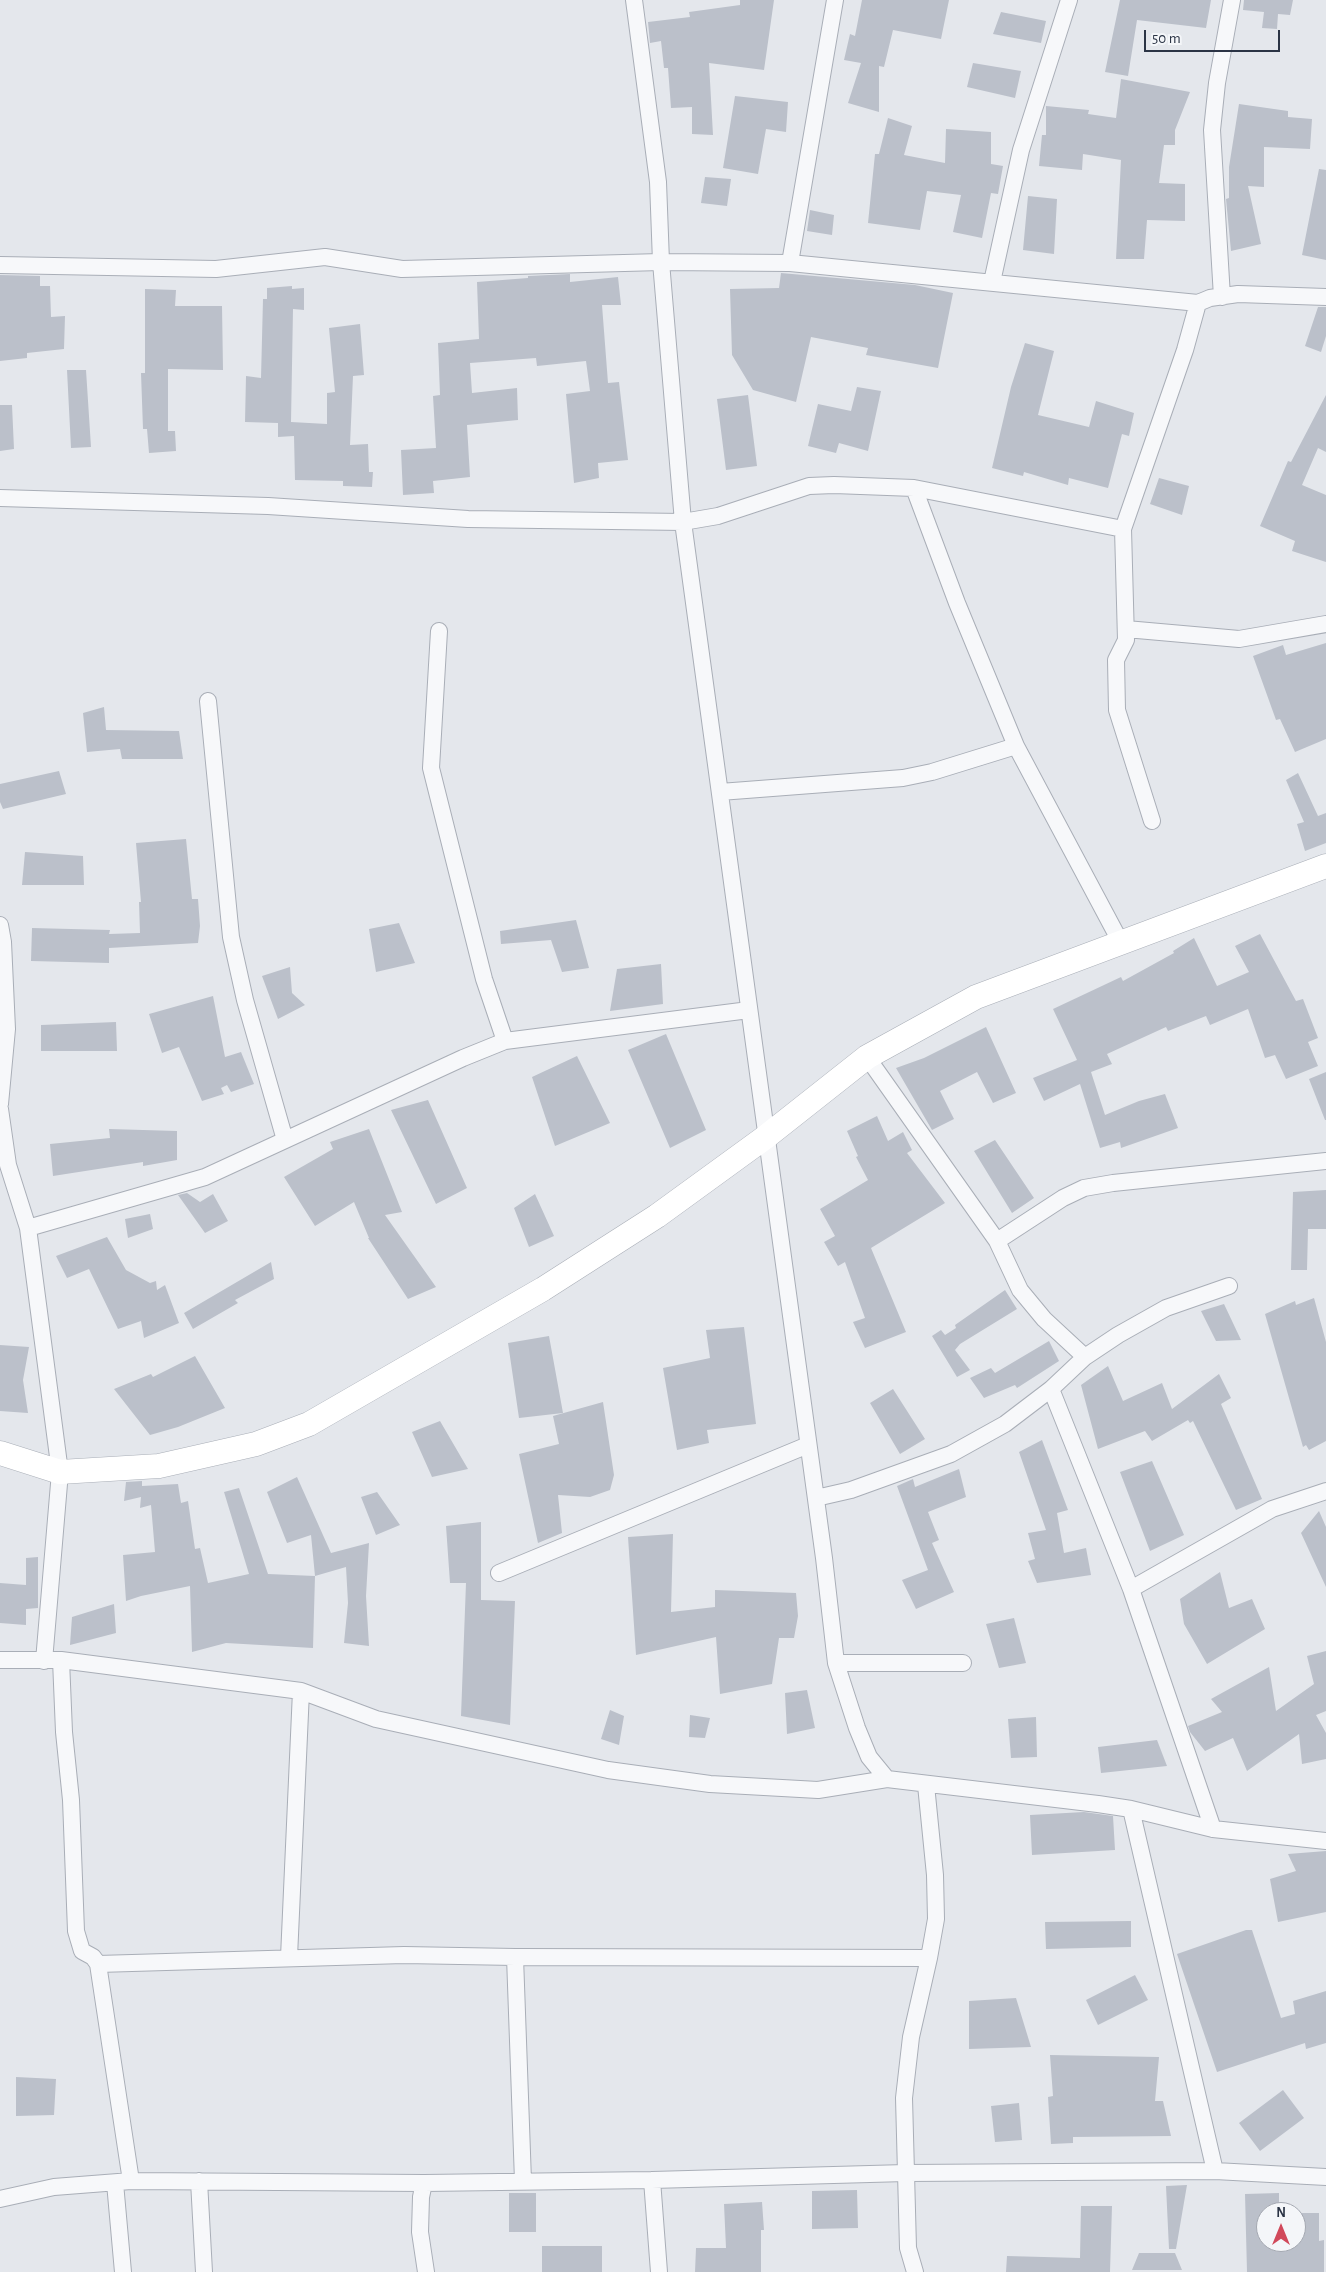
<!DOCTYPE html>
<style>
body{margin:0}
#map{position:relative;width:1326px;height:2272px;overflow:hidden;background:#e4e7ec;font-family:"Alegreya Sans",sans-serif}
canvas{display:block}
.north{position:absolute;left:1256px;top:2202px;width:50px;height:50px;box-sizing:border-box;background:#f4f6f9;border:1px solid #a4a8b1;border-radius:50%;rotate:0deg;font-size:14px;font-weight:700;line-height:20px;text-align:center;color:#2b3445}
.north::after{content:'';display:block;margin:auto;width:18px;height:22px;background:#d1495b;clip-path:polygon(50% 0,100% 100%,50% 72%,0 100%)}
.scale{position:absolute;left:1144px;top:30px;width:136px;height:22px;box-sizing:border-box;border:2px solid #2b3445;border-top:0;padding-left:6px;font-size:15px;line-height:18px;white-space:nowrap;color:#2b3445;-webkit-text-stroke:4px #f4f6f9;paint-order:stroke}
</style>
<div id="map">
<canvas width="1326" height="2272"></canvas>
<div class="north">N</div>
<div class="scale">50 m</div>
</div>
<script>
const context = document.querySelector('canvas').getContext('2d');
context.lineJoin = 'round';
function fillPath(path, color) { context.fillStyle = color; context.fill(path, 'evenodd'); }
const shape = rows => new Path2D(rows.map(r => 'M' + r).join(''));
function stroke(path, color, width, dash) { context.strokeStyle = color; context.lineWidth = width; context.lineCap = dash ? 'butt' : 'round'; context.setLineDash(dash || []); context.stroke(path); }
fillPath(shape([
 [740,0,774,0,764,70,709,63,713,135,692,134,692,107,671,108,668,68,664,68,661,41,650,43,648,22,690,17,689,12,740,5],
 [862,0,949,0,941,39,893,30,884,67,879,66,879,112,848,103,861,63,844,60,850,34,855,36],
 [1120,0,1211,0,1206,28,1137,20,1128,76,1105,72],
 [1244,0,1293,0,1290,15,1278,14,1277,29,1262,28,1264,12,1243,10],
 [1001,12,1046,21,1041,43,993,34],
 [973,63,1021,71,1015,98,967,87],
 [1121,79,1190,92,1175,130,1175,145,1164,145,1159,183,1185,184,1185,221,1147,220,1144,259,1116,259,1121,160,1083,154,1082,170,1039,166,1042,135,1046,135,1046,106,1089,110,1088,114,1116,118],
 [735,96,788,102,786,132,766,129,758,174,723,168],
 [1239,104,1288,111,1288,117,1312,119,1310,149,1264,147,1264,187,1248,186,1261,244,1231,251,1226,199,1229,198,1229,167],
 [888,118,912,126,904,155,945,163,946,129,991,132,991,164,1003,166,998,194,991,193,982,238,953,232,961,195,927,191,920,230,868,223,875,154,879,154],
 [1319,169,1326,170,1326,260,1302,255],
 [705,177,731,179,727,206,701,203],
 [1028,196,1057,199,1054,254,1023,250],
 [810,210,834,215,832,235,807,231],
 [781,273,915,285,953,293,938,368,866,355,868,348,811,337,796,402,753,390,732,355,730,289,779,288],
 [570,274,570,282,618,277,621,305,602,305,608,383,619,382,628,460,598,463,599,478,574,483,566,394,590,391,586,361,537,366,536,358,470,363,472,393,517,388,518,420,467,425,470,477,433,481,434,493,403,495,401,450,436,448,433,396,440,395,438,343,479,339,477,282,528,278,528,276],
 [0,275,40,276,40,286,50,286,51,317,65,316,64,349,27,353,27,358,0,361],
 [292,286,292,289,304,288,304,310,293,309,291,422,327,424,327,393,335,392,329,328,360,324,364,375,353,376,350,445,368,444,369,472,373,472,372,487,343,486,343,481,295,480,294,436,278,437,278,423,245,422,246,376,261,378,263,299,267,299,267,288],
 [145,289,176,290,175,306,222,306,223,370,168,369,168,431,175,431,176,451,149,453,147,429,143,429,141,373,145,373],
 [1318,307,1326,307,1326,336,1321,352,1305,346],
 [1025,343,1054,351,1038,415,1089,427,1096,401,1134,413,1129,436,1122,434,1108,488,1069,478,1068,485,1024,472,1023,476,992,468,1011,387],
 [67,370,86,370,91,447,71,448],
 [857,387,881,391,868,451,839,443,836,453,808,446,818,404,851,411],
 [748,395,757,466,726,470,717,399],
 [1326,395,1326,452,1318,448,1302,485,1326,495,1326,562,1292,551,1295,541,1260,526,1288,461,1291,462],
 [0,405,12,405,14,449,0,451],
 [1159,478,1189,486,1182,515,1150,504],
 [1326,643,1326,739,1295,752,1280,719,1276,720,1253,656,1283,645,1286,655],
 [104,707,106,730,179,731,183,759,122,759,120,749,87,752,83,713],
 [59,771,66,794,3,809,0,802,0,784],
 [1298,773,1318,816,1326,813,1326,843,1305,851,1297,824,1304,822,1286,780],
 [186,839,192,899,198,899,200,926,198,943,109,948,109,963,31,961,32,928,110,930,109,934,140,933,139,902,141,902,136,843],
 [25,852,83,856,84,885,22,885],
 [576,920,589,968,562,972,551,940,501,944,500,931],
 [399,923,415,963,376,972,369,929],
 [1260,934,1296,1001,1303,999,1318,1038,1308,1042,1318,1066,1286,1079,1275,1055,1265,1058,1248,1009,1210,1025,1206,1016,1168,1031,1166,1027,1107,1054,1112,1064,1091,1072,1105,1115,1139,1101,1165,1094,1178,1128,1121,1148,1120,1142,1100,1148,1080,1084,1044,1101,1033,1078,1077,1060,1053,1009,1121,977,1123,981,1174,953,1173,951,1194,938,1217,986,1249,972,1235,946],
 [661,964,663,1004,610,1011,617,969],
 [290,967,292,993,305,1005,278,1019,262,976],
 [213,996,225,1057,241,1052,254,1084,231,1092,227,1085,221,1088,224,1094,202,1101,179,1047,162,1053,149,1014],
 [116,1022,117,1051,41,1051,41,1025],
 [986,1027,1016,1093,993,1103,977,1072,940,1091,954,1119,932,1130,896,1068,924,1058],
 [666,1034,706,1130,670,1148,628,1050],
 [577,1056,610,1123,555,1146,532,1077],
 [1326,1072,1326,1120,1325,1120,1309,1079],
 [428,1100,467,1188,436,1204,391,1110],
 [877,1116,888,1141,903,1132,912,1150,907,1153,945,1203,871,1248,906,1332,865,1348,853,1322,865,1318,845,1262,838,1266,824,1242,835,1236,820,1209,868,1180,856,1157,858,1156,847,1131],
 [109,1129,177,1131,177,1160,143,1166,143,1162,53,1176,50,1144,110,1138],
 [369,1129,402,1212,385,1215,436,1287,408,1299,368,1238,369,1238,354,1202,315,1226,284,1177,333,1149,330,1142],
 [995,1140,1034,1198,1012,1213,974,1151],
 [1326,1190,1326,1229,1308,1229,1307,1270,1291,1270,1293,1192],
 [187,1193,200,1202,213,1194,228,1221,205,1233,178,1195],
 [535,1194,554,1236,529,1247,514,1208],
 [150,1214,153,1229,128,1238,125,1219],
 [107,1237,126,1270,150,1283,156,1281,157,1290,165,1285,179,1323,144,1338,141,1321,118,1329,89,1269,67,1278,56,1256],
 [271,1262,274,1279,235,1300,238,1303,193,1329,184,1313],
 [1005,1290,1017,1309,960,1344,955,1350,970,1370,957,1377,932,1336,941,1330,945,1335,956,1328,955,1325],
 [1314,1298,1326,1342,1326,1441,1309,1450,1306,1445,1303,1447,1265,1314,1295,1301,1296,1305],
 [1224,1304,1241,1340,1216,1341,1201,1311],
 [744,1327,756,1424,707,1430,709,1443,677,1450,663,1368,710,1358,706,1330],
 [549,1336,563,1413,519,1418,508,1343],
 [1049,1341,1059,1361,1017,1388,1015,1385,984,1398,970,1378,991,1368,995,1373],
 [0,1345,29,1347,23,1380,28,1413,0,1411],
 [195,1356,225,1408,178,1427,150,1435,114,1389,151,1374,153,1377],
 [1108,1366,1123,1401,1162,1383,1172,1409,1219,1374,1231,1398,1221,1404,1262,1499,1236,1510,1193,1421,1190,1423,1188,1420,1152,1441,1145,1431,1098,1449,1081,1385],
 [893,1389,925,1439,900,1454,870,1403],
 [603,1402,614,1475,610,1490,590,1497,558,1495,562,1533,538,1543,519,1454,559,1444,553,1416],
 [440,1421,468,1469,432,1477,412,1432],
 [1042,1440,1068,1510,1057,1513,1064,1553,1086,1548,1091,1575,1037,1583,1028,1561,1035,1559,1028,1533,1046,1530,1019,1452],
 [1152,1461,1184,1535,1150,1551,1120,1472],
 [959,1469,966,1497,928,1512,939,1540,932,1543,954,1592,916,1609,902,1580,928,1570,897,1486,913,1479,915,1487],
 [297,1477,331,1553,369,1543,366,1596,369,1646,344,1643,348,1603,346,1567,315,1576,311,1535,287,1543,267,1492],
 [142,1481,142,1486,178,1484,181,1503,188,1501,195,1549,200,1548,208,1583,249,1574,224,1492,239,1488,268,1574,315,1576,313,1648,226,1643,192,1652,190,1586,141,1596,126,1601,123,1555,155,1552,151,1505,140,1508,141,1497,124,1501,126,1482],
 [377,1492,400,1525,376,1535,361,1497],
 [1319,1511,1326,1527,1326,1587,1301,1533],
 [481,1522,481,1600,515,1601,510,1725,461,1716,466,1583,450,1583,446,1526],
 [673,1534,671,1612,715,1607,715,1590,796,1593,798,1616,794,1638,779,1638,772,1684,720,1694,716,1637,636,1655,628,1537],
 [38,1557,38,1608,26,1609,26,1625,0,1623,0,1583,26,1585,26,1558],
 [1220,1572,1229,1608,1252,1599,1265,1629,1207,1664,1184,1624,1180,1599],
 [114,1604,116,1633,70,1645,72,1617],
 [1014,1618,1026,1663,999,1668,986,1624],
 [1326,1651,1326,1711,1316,1715,1326,1733,1326,1759,1302,1764,1299,1734,1247,1771,1233,1738,1205,1751,1190,1732,1188,1726,1222,1712,1211,1699,1269,1667,1276,1711,1314,1684,1307,1656],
 [807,1690,815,1728,787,1734,785,1693],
 [610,1710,624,1716,619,1745,601,1739],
 [690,1715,710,1718,705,1738,689,1737],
 [1036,1717,1037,1757,1011,1758,1008,1719],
 [1157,1740,1167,1766,1101,1773,1098,1747],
 [1084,1812,1113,1816,1115,1850,1032,1855,1030,1815],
 [1326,1851,1326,1912,1278,1922,1270,1879,1296,1871,1288,1854],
 [1131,1921,1131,1947,1046,1949,1045,1922],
 [1246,1930,1252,1930,1281,2018,1295,2014,1293,2001,1326,1991,1326,2043,1306,2049,1305,2043,1217,2072,1177,1954],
 [1135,1975,1148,2000,1098,2025,1086,2000],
 [1016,1998,1031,2047,969,2049,969,2001],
 [1050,2055,1159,2057,1155,2101,1163,2101,1171,2136,1073,2137,1073,2143,1051,2144,1048,2097,1053,2096],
 [16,2077,56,2079,54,2115,16,2116],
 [1283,2090,1304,2118,1260,2151,1239,2123],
 [1019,2103,1022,2140,995,2142,991,2106],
 [1187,2185,1176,2249,1169,2249,1166,2186],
 [857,2190,858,2228,812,2229,812,2191],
 [509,2193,536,2193,536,2232,509,2232],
 [1279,2193,1279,2212,1266,2212,1266,2242,1296,2242,1296,2213,1319,2213,1319,2241,1324,2240,1324,2272,1247,2272,1245,2194],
 [762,2202,764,2230,761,2230,761,2272,695,2272,696,2248,726,2248,724,2204],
 [1081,2206,1112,2206,1110,2272,1006,2272,1007,2256,1080,2258],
 [542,2246,602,2246,602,2272,542,2272],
 [1139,2253,1175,2253,1182,2270,1132,2270]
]), '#bbc0ca');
const street = shape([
 [634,0,658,182,661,262,683,522,824,1558,836,1663,857,1728,869,1757,887,1779],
 [790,263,835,0],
 [0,265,216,269,325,257,402,269,661,262,790,263,1198,303,1210,298,1238,294,1326,297],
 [992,282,1021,150,1069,0],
 [1222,297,1212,130,1217,83,1232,0],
 [914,488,957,603,1016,746,1121,943],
 [0,498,268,506,468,519,683,522,718,516,809,486,834,485,914,488,1123,529],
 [1126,629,1239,639,1326,624],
 [439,631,431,768,484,979,505,1041],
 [208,701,231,937,245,1000,285,1140],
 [720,792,903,778,932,772,1016,746],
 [1152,821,1117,710,1116,660,1126,640,1123,529,1185,350,1198,303],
 [0,925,3,942,7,1029,0,1104],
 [867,1057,997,1241,1020,1290,1044,1319,1085,1357],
 [0,1109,8,1165,28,1228,60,1472,44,1661],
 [28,1228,205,1177,463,1058,505,1041,749,1010],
 [997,1241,1063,1198,1084,1188,1113,1183,1326,1161],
 [1051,1389,1131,1589,1213,1829],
 [816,1498,851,1490,951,1454,1005,1424,1051,1389,1085,1357,1118,1335,1166,1308,1229,1286],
 [499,1573,808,1445],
 [1131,1589,1272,1509,1326,1491],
 [0,1660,61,1660,301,1691,376,1719,608,1770,710,1784,818,1790,887,1779,1098,1804,1131,1809,1213,1829,1326,1841],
 [61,1660,64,1732,71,1800,76,1931,82,1951,93,1957,98,1964,131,2181],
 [836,1663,963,1663],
 [1131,1809,1215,2171],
 [289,1957,301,1691],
 [515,1957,523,2181],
 [98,1964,404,1955,515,1957,929,1958],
 [652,2180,659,2272],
 [199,2181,204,2272],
 [115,2183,123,2272],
 [424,2183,421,2197,420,2232,426,2272],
 [0,2199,54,2187,131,2181,424,2183,652,2180,906,2173,1215,2171,1326,2177],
 [915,2272,908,2248,904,2098,911,2037,929,1958,936,1919,935,1875,926,1785]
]);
const secondary = shape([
 [0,1453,60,1472,159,1466,256,1444,309,1424,543,1289,657,1216,767,1136,867,1057,976,997,1326,866]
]);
stroke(street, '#a9aeb7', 18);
stroke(secondary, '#a9aeb7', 25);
stroke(street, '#f7f8fa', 16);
stroke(secondary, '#fff', 24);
</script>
